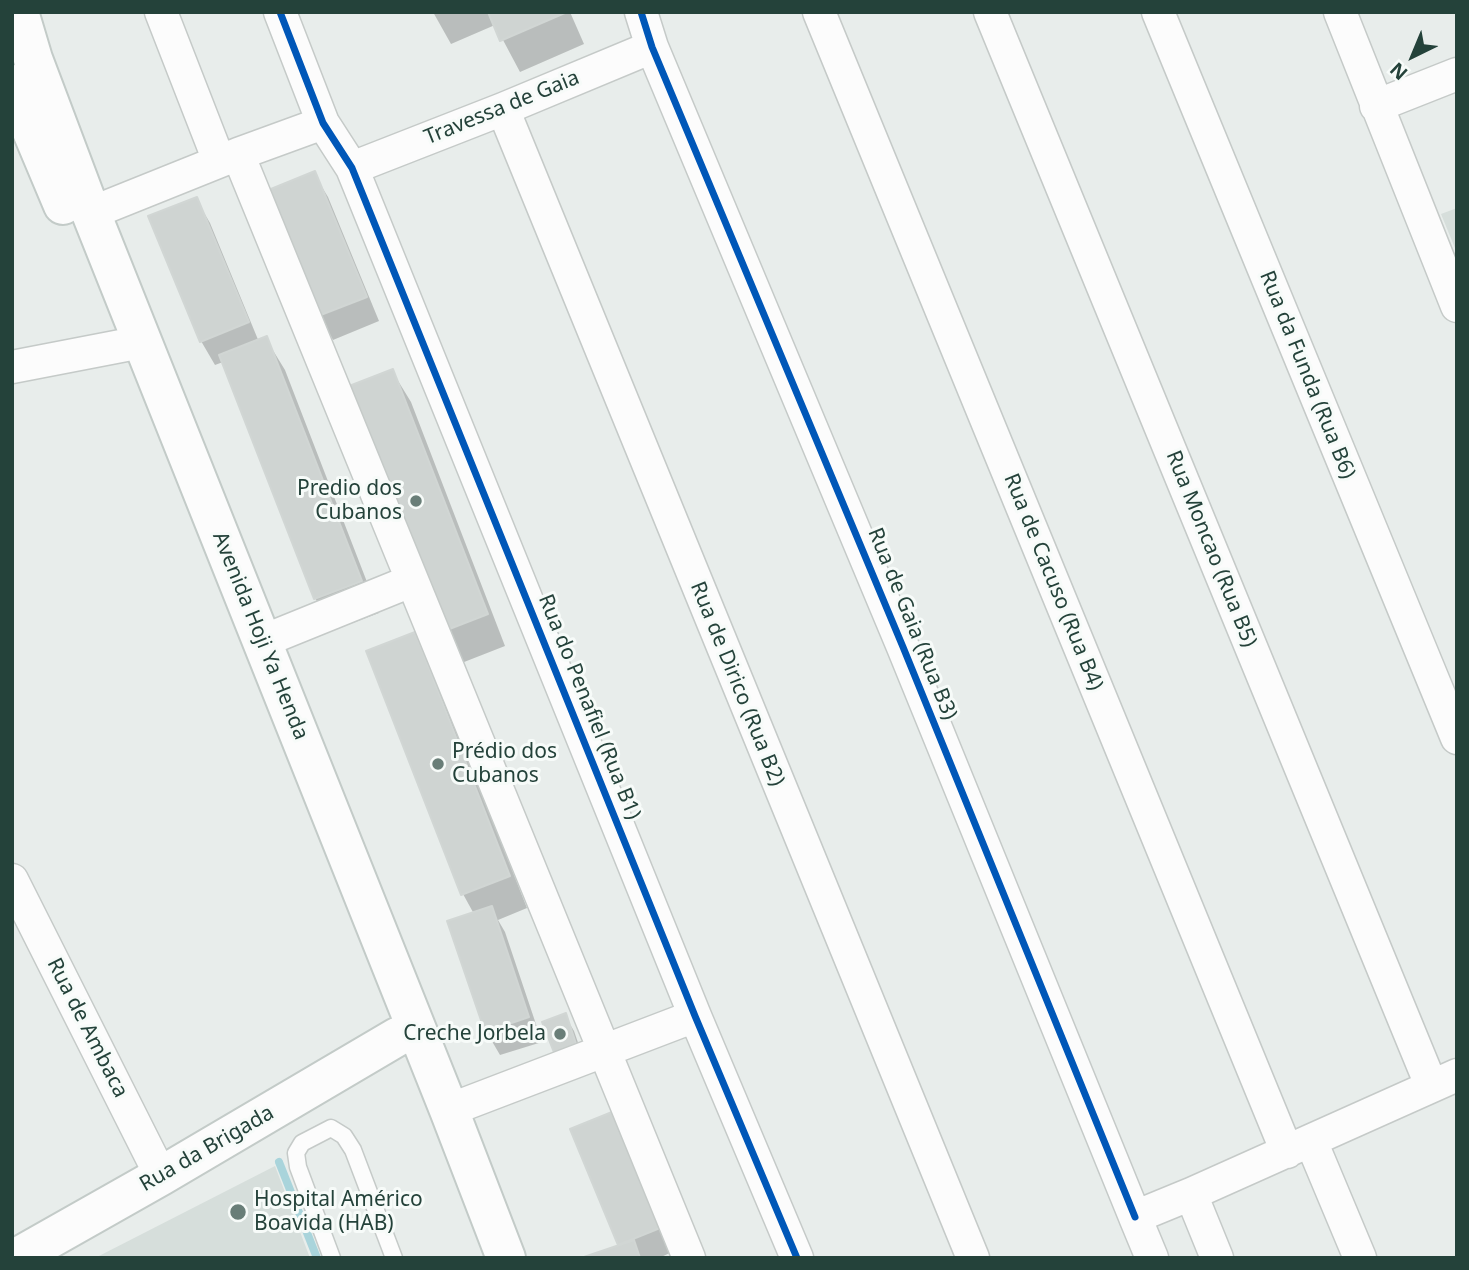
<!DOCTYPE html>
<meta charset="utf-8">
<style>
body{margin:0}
#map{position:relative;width:1469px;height:1270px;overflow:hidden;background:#e8edeb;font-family:"Noto Sans",sans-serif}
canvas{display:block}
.frame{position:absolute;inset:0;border:14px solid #24423a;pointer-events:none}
.north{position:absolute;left:1378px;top:21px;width:70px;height:70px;-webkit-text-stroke:5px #f7fbf9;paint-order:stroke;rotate:223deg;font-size:19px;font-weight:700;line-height:28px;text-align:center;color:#24423a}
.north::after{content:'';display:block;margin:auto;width:24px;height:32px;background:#24423a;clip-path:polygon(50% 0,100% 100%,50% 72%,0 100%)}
</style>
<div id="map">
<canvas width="1469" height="1270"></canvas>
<div class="frame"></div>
<div class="north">N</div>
</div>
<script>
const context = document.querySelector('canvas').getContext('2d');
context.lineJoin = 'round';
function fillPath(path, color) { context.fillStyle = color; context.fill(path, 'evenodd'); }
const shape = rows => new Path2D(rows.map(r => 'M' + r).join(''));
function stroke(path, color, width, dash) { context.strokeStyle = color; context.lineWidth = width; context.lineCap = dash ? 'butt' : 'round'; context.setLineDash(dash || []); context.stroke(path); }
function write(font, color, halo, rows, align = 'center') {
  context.font = font + ' "Noto Sans",sans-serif'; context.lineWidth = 6; context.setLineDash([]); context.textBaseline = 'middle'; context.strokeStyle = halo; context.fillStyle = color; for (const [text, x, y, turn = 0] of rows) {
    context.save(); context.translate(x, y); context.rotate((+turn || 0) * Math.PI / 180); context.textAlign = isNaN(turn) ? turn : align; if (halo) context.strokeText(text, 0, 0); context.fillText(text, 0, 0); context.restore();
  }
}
fillPath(shape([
 [1457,208,1457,253,1441,214],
 [275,1166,310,1258,95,1258]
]), '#d6dedb');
fillPath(shape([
 [433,12,570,12,584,44,520,72,495,25,451,44],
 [314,174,328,197,379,321,333,340,320,316],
 [196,199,210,223,259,342,266,339,285,370,379,613,334,630,315,598,223,362,215,365,201,341],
 [392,371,411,402,505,646,459,664,346,389],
 [414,634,432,666,527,908,498,920,505,932,542,1042,500,1055,486,1031,474,914,463,894,368,652],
 [565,1016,574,1031,585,1063,545,1023],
 [611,1115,625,1139,672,1252,659,1258,588,1258,621,1247,572,1130]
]), '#0003');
stroke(shape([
 [279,1162,317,1258]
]), '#a9d4db', 8);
const building = shape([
 [488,12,567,12,500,41,488,12],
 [315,171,367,297,318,316,266,191,315,171],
 [197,197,249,322,200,342,148,216,197,197],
 [267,336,362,581,314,599,219,355,267,336],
 [393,369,488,614,439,633,344,388,393,369],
 [415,632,510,876,461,895,366,651,415,632],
 [492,906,529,1017,485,1032,447,921,492,906],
 [566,1013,577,1047,555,1055,542,1022,566,1013],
 [612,1112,660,1228,618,1245,570,1129,612,1112],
 [634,1240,640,1258,584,1258,584,1257,634,1240]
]);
fillPath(building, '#cfd4d2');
stroke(building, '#d1d6d4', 2);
const lane = shape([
 [332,1258,298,1167,296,1153,302,1143,331,1128,344,1136,353,1150,394,1258]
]);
const street = shape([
 [161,12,219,161],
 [280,12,323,123,352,168,695,1016,797,1258],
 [641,12,652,47,903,647,1135,1217],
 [819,12,1287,1152],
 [990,12,1431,1085],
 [1158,12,1457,738],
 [1340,12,1457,306],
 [1376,106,1457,74],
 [503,109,973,1258],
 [238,154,689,1258],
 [352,168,503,109,652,47],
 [91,213,238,154,323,123],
 [12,367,126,345],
 [263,641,411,581],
 [12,880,161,1176],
 [449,1110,695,1016],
 [1311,1141,1360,1258],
 [1191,1194,1457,1075],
 [1152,1258,1135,1217,1191,1194,1217,1258]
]);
const secondary = shape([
 [19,12,33,59,91,213,449,1110,506,1258],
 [12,84,63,205],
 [16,1258,161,1176,397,1037]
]);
stroke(lane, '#c5cac8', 19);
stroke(street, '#c5cac8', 35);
stroke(secondary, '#c3cbc8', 42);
stroke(lane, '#fcfcfc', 16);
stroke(street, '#fcfcfc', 32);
stroke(secondary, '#fcfcfc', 38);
stroke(shape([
 [280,12,323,123,352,168,695,1016,797,1258],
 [641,12,652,47,903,647,1135,1217]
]), '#0057b8', 7);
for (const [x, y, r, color] of [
 [416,501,7,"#697e78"],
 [438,764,7,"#697e78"],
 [560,1034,7,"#697e78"],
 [238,1212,9,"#697e78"]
]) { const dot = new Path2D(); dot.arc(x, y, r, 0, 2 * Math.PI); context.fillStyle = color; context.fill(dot); stroke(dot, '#f7fbf9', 2.5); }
write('21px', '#24423a', '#f7fbf9', [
 ["Travessa de Gaia",502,108,-22],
 ["Rua da Funda (Rua B6)",1307,375,68],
 ["Rua Moncao (Rua B5)",1211,549,68],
 ["Rua de Cacuso (Rua B4)",1053,582,68],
 ["Rua de Gaia (Rua B3)",912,624,68],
 ["Avenida Hoji Ya Henda",260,636,68],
 ["Rua de Dirico (Rua B2)",737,684,68],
 ["Rua do Penafiel (Rua B1)",589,707,68],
 ["Rua de Ambaca",87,1028,63],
 ["Rua da Brigada",207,1149,-30]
]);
write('21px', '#24423a', '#f7fbf9', [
 ["Predio dos",402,489],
 ["Cubanos",402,513],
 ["Prédio dos",452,752,"left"],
 ["Cubanos",452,776,"left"],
 ["Creche Jorbela",546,1034],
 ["Hospital Américo",254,1200,"left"],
 ["Boavida (HAB)",254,1224,"left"]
], 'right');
</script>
